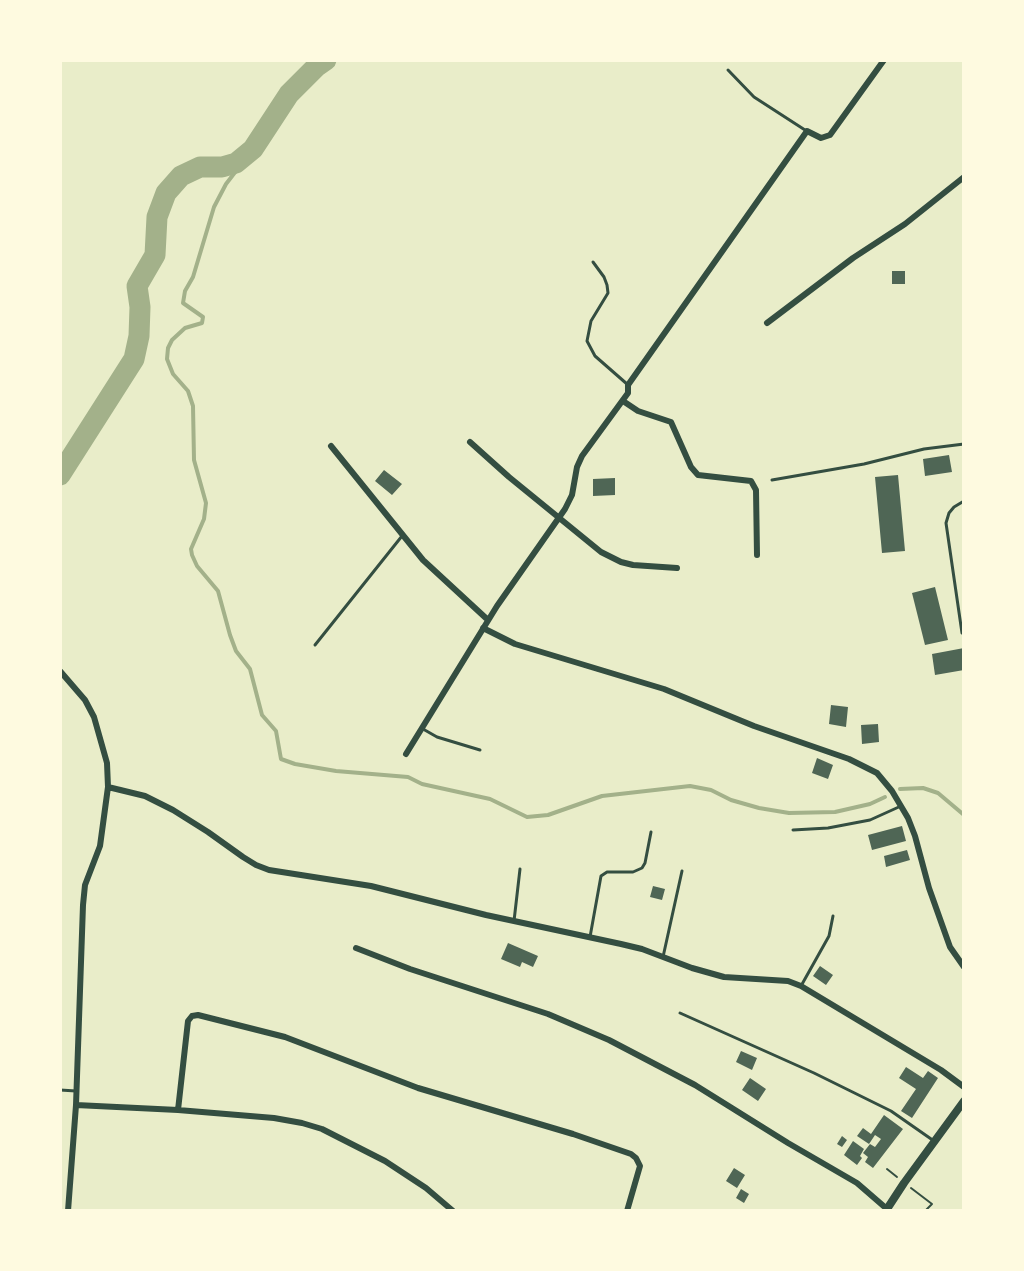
<!DOCTYPE html>
<style>
body{margin:0}
#map{position:relative;width:1024px;height:1271px;overflow:hidden;background:#e9edc9;font-family:"PT Sans Narrow",sans-serif}
canvas{display:block}
.frame{position:absolute;inset:0;border:62px solid #fefae0;pointer-events:none}
</style>
<div id="map">
<canvas width="1024" height="1271"></canvas>
<div class="frame"></div>
</div>
<script>
const context = document.querySelector('canvas').getContext('2d');
context.lineJoin = 'round';
const shape = rows => new Path2D(rows.map(r => 'M' + r).join(''));
function stroke(path, color, width, dash) { context.strokeStyle = color; context.lineWidth = width; context.lineCap = dash ? 'butt' : 'round'; context.setLineDash(dash || []); context.stroke(path); }
function fillPath(path, color) { context.fillStyle = color; context.fill(path, 'evenodd'); }
stroke(shape([
 [253,149,226,184,214,207,193,277,185,291,183,303,203,317,202,323,185,328,172,340,168,348,167,359,173,374,188,391,193,406,194,460,206,503,204,519,191,549,192,555,197,566,218,591,230,635,236,651,250,669,262,715,276,731,281,759,295,764,336,771,408,777,422,784,490,799,527,817,548,815,602,796,690,786,711,790,731,800,759,808,789,813,835,812,870,804,885,797],
 [900,789,923,788,938,793,964,815]
]), '#a3b18a', 4);
stroke(shape([
 [60,475,134,359,139,336,140,307,137,286,155,255,157,217,166,193,181,176,200,167,222,167,236,163,253,149,289,94,316,67,326,60]
]), '#a3b18a', 21);
fillPath(shape([
 [892,271,905,271,905,284,892,284],
 [949,455,952,472,925,476,923,459],
 [384,470,402,484,392,495,375,481],
 [898,475,905,551,882,553,875,477],
 [615,478,615,495,593,496,593,479],
 [935,587,948,640,925,645,912,593],
 [964,648,964,670,935,675,932,654],
 [831,705,848,707,846,727,829,724],
 [878,724,879,742,862,744,861,725],
 [817,758,833,765,828,779,812,773],
 [902,826,906,841,872,850,868,835],
 [907,850,910,860,886,867,884,856],
 [653,886,665,889,662,900,650,897],
 [508,943,538,956,533,967,522,962,520,967,501,959],
 [820,966,833,975,826,985,813,976],
 [741,1051,757,1058,752,1070,736,1062],
 [906,1067,923,1078,928,1071,938,1078,912,1118,901,1111,916,1089,899,1078],
 [750,1078,766,1089,758,1101,742,1090],
 [884,1115,903,1129,873,1168,865,1162,868,1157,863,1153,870,1144,875,1147,881,1139,875,1135,869,1144,857,1136,863,1128,871,1134],
 [842,1136,847,1140,842,1147,837,1144],
 [853,1141,864,1149,860,1156,862,1158,857,1165,844,1155],
 [734,1168,745,1175,737,1188,726,1181],
 [741,1189,749,1194,744,1203,736,1198]
]), '#4f6655');
stroke(shape([
 [887,1169,897,1177],
 [911,1188,932,1204,925,1211]
]), '#344e41', 2);
stroke(shape([
 [728,70,754,97,805,130],
 [593,262,604,277,607,285,608,293,591,321,587,341,595,356,627,384],
 [772,480,864,464,924,449,964,444],
 [962,633,946,523,949,513,954,507,964,501],
 [315,645,402,536],
 [423,729,437,737,480,750],
 [793,830,828,828,870,820,901,806],
 [514,921,520,869],
 [590,937,601,876,607,872,633,872,642,868,645,863,651,832],
 [663,957,682,871],
 [801,986,829,936,833,916],
 [680,1013,814,1073,891,1111,934,1141],
 [60,1090,76,1091]
]), '#344e41', 3);
stroke(shape([
 [767,323,853,258,905,224,964,177],
 [623,401,638,411,671,422,691,467,698,475,751,481,756,490,757,555],
 [470,442,509,477,601,552,621,562,633,565,677,568],
 [331,446,423,560,488,620],
 [483,628,515,644,664,689,754,726,849,759,877,773,892,791,908,818,915,836,929,888,950,947,964,967],
 [60,671,85,700,94,717,107,763,108,787,100,846,85,885,83,905,76,1105,68,1211],
 [406,754,497,606,565,509,572,495,577,467,582,456,628,393,628,385,807,131,821,138,830,135,884,60],
 [108,787,145,796,173,810,208,832,243,857,256,865,269,870,371,886,486,915,621,944,642,949,692,968,724,977,788,981,801,986,941,1070,964,1087],
 [356,948,410,969,548,1014,609,1040,695,1085,788,1143,857,1183,887,1209,885,1211],
 [76,1105,178,1110,274,1118,302,1123,322,1129,385,1161,426,1188,453,1211],
 [178,1110,188,1021,192,1016,198,1015,285,1037,418,1088,573,1134,631,1154,636,1158,640,1166,627,1211]
]), '#344e41', 6);
stroke(shape([
 [888,1211,887,1209,904,1183,964,1101]
]), '#344e41', 8);
</script>
